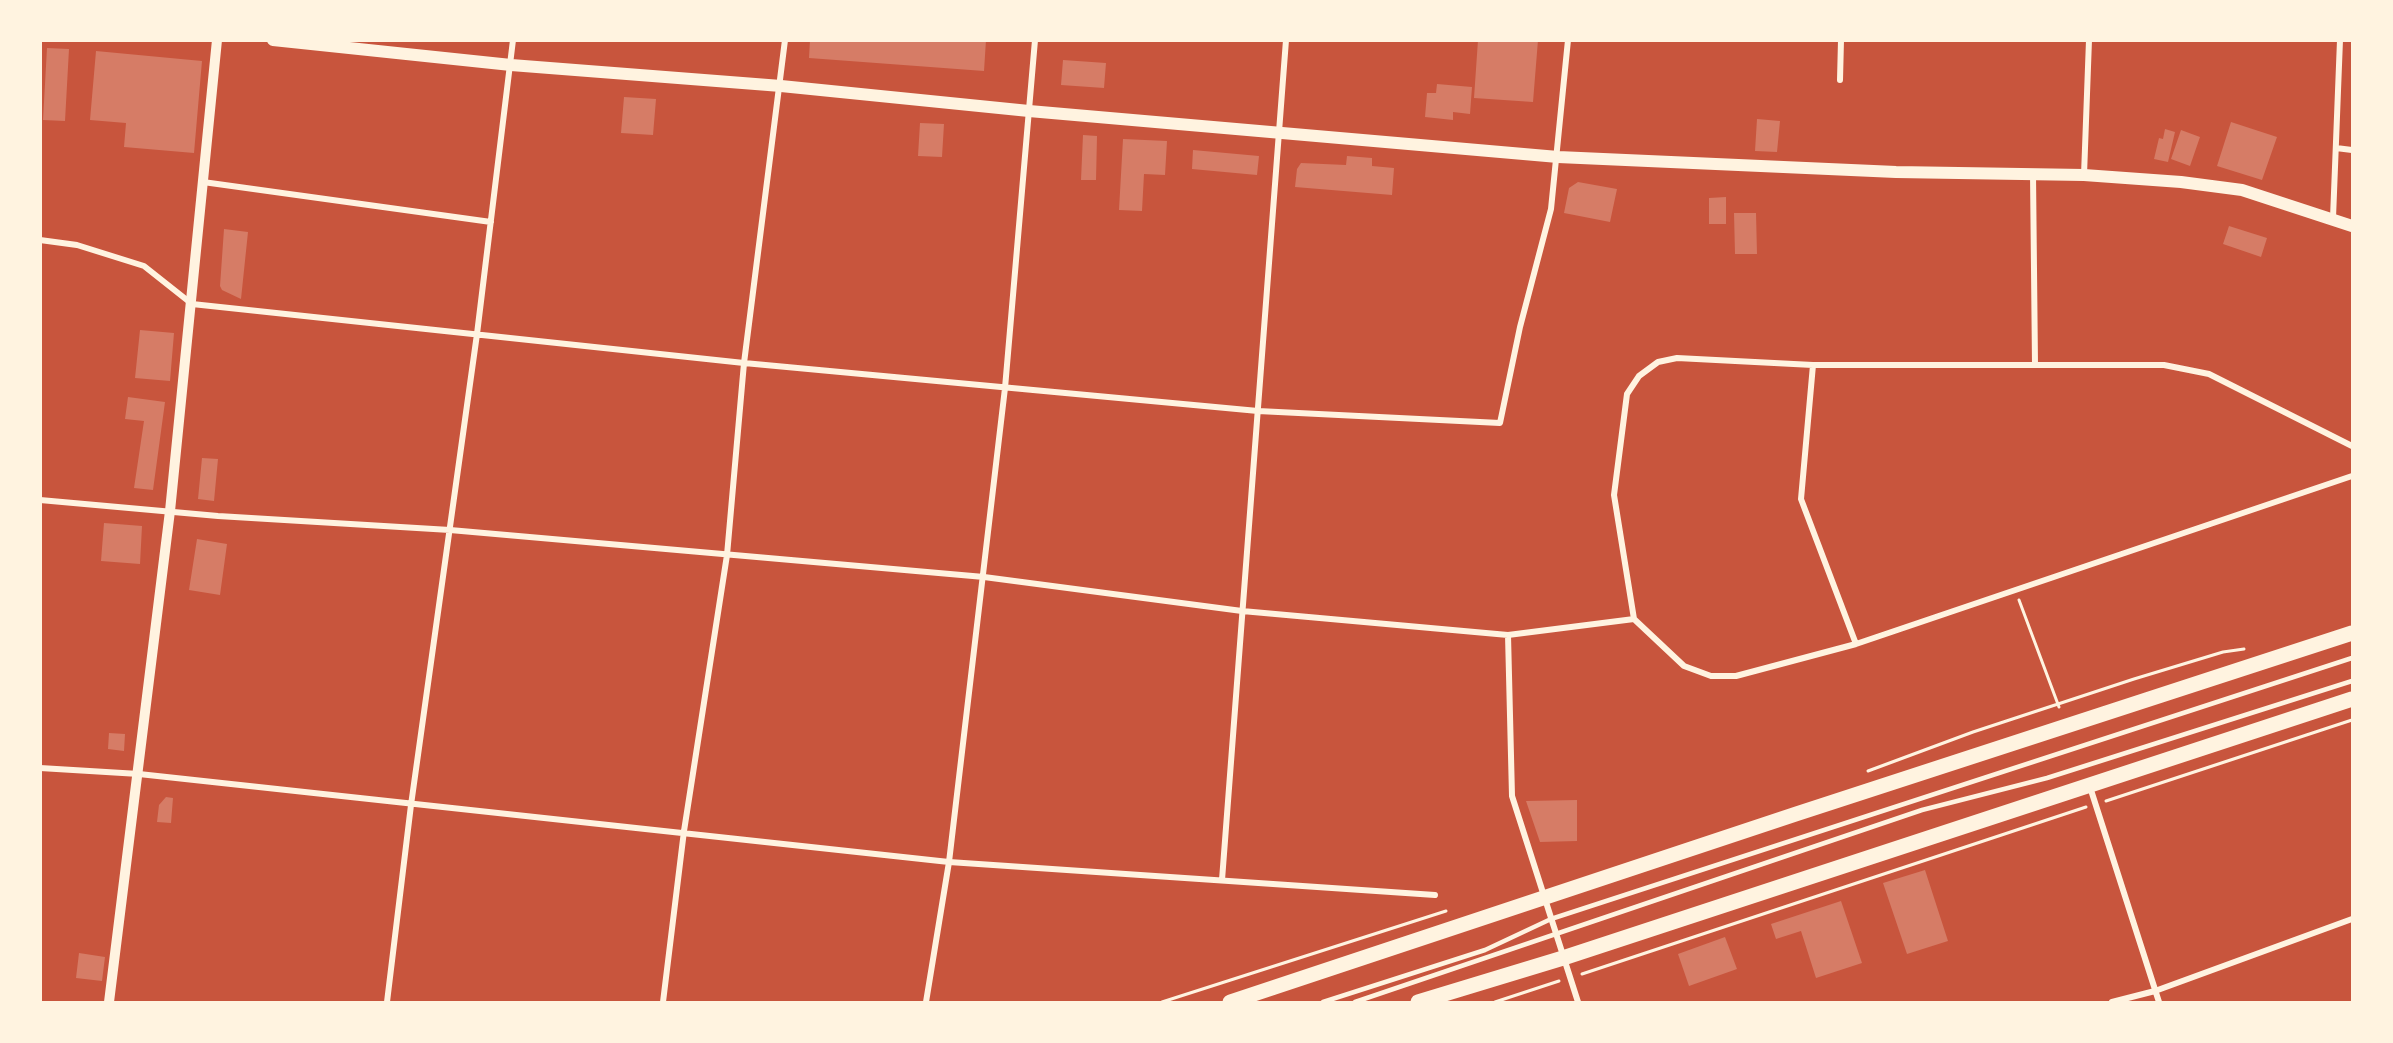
<!DOCTYPE html>
<style>
body{margin:0}
#map{position:relative;width:2393px;height:1043px;overflow:hidden;background:#c8553d;font-family:Roboto,sans-serif}
canvas{display:block}
.frame{position:absolute;inset:0;border:42px solid #fff3e0;pointer-events:none}
</style>
<div id="map">
<canvas width="2393" height="1043"></canvas>
<div class="frame"></div>
</div>
<script>
const context = document.querySelector('canvas').getContext('2d');
context.lineJoin = 'round';
function fillPath(path, color) { context.fillStyle = color; context.fill(path, 'evenodd'); }
const shape = rows => new Path2D(rows.map(r => 'M' + r).join(''));
function stroke(path, color, width, dash) { context.strokeStyle = color; context.lineWidth = width; context.lineCap = dash ? 'butt' : 'round'; context.setLineDash(dash || []); context.stroke(path); }
fillPath(shape([
 [810,40,986,40,984,71,809,58],
 [1478,40,1538,40,1533,102,1474,98],
 [47,48,69,49,65,121,43,120],
 [96,51,202,61,194,153,124,147,126,123,90,120],
 [1063,60,1106,63,1104,88,1061,85],
 [1437,84,1472,87,1470,114,1453,112,1453,120,1425,117,1427,93,1436,93],
 [624,97,656,99,653,135,621,133],
 [1757,119,1780,121,1777,152,1755,151],
 [2231,122,2277,137,2262,180,2217,166],
 [920,123,944,124,942,157,918,156],
 [2165,129,2175,132,2168,162,2154,159,2159,138,2163,139],
 [2181,130,2200,137,2190,166,2171,159],
 [1083,135,1097,136,1096,180,1081,180],
 [1123,139,1167,141,1165,175,1144,174,1142,211,1119,210],
 [1193,150,1259,156,1257,175,1192,169],
 [1347,156,1372,158,1372,166,1394,168,1392,195,1295,187,1297,169,1301,163,1346,165],
 [1578,182,1617,189,1610,222,1564,213,1569,188],
 [1726,197,1726,224,1709,224,1709,198],
 [1734,213,1756,213,1757,254,1735,254],
 [2229,226,2267,238,2261,257,2223,244],
 [224,229,248,232,241,299,222,290,220,286],
 [140,330,174,333,170,381,135,378],
 [128,397,165,402,153,490,134,488,144,421,125,419],
 [202,458,218,459,214,501,198,499],
 [104,523,142,526,140,564,101,561],
 [197,539,227,544,220,595,189,590],
 [109,733,125,734,124,751,108,749],
 [166,797,173,798,171,823,157,822,159,805],
 [1577,800,1577,841,1540,842,1526,801],
 [1925,870,1948,941,1907,954,1883,883],
 [1841,901,1862,963,1816,978,1801,931,1776,939,1771,924],
 [1725,937,1737,969,1689,986,1678,954],
 [79,953,105,957,102,981,76,978]
]), '#d67c66');
stroke(shape([
 [2019,600,2059,707],
 [1868,771,1973,732,2134,679,2223,652,2244,649],
 [2106,801,2352,720],
 [1582,974,2086,807],
 [1162,1002,1446,911],
 [1495,1002,1559,981]
]), '#fff3e0', 3);
stroke(shape([
 [1323,1002,1485,950,1551,919,2352,658],
 [1355,1002,1922,810,2047,778,2352,681]
]), '#fff3e0', 4.5);
stroke(shape([
 [1840,80,1841,40],
 [2336,148,2352,150],
 [2033,174,2035,365],
 [2084,175,2089,40],
 [203,182,491,222],
 [2333,218,2340,40],
 [40,240,77,245,144,266,192,304,744,363,1258,411,1500,423,1520,327,1551,209,1568,40],
 [1813,365,1801,499,1856,644],
 [40,500,218,516,450,530,984,577,1242,611,1508,635,1634,619],
 [1634,619,1614,495,1627,394,1639,376,1658,362,1677,358,1813,365,2164,365,2209,374,2352,446],
 [1634,619,1684,666,1711,676,1736,676,1856,644,2352,476],
 [1508,635,1512,796,1578,1002],
 [40,768,139,774,949,862,1435,895],
 [2090,787,2159,1002],
 [1222,880,1286,40],
 [387,1002,411,805,477,334,513,40],
 [663,1002,684,831,727,555,744,363,785,40],
 [926,1002,949,862,1005,388,1035,40],
 [2112,1002,2155,991,2352,919]
]), '#fff3e0', 6);
stroke(shape([
 [109,1002,170,511,217,40]
]), '#fff3e0', 10);
stroke(shape([
 [273,40,511,65,781,86,1029,111,1558,157,1896,172,2084,175,2181,182,2242,190,2352,226]
]), '#fff3e0', 12);
stroke(shape([
 [1230,1002,1796,814,2352,633],
 [1418,1002,1563,958,2352,699]
]), '#fff3e0', 15);
</script>
